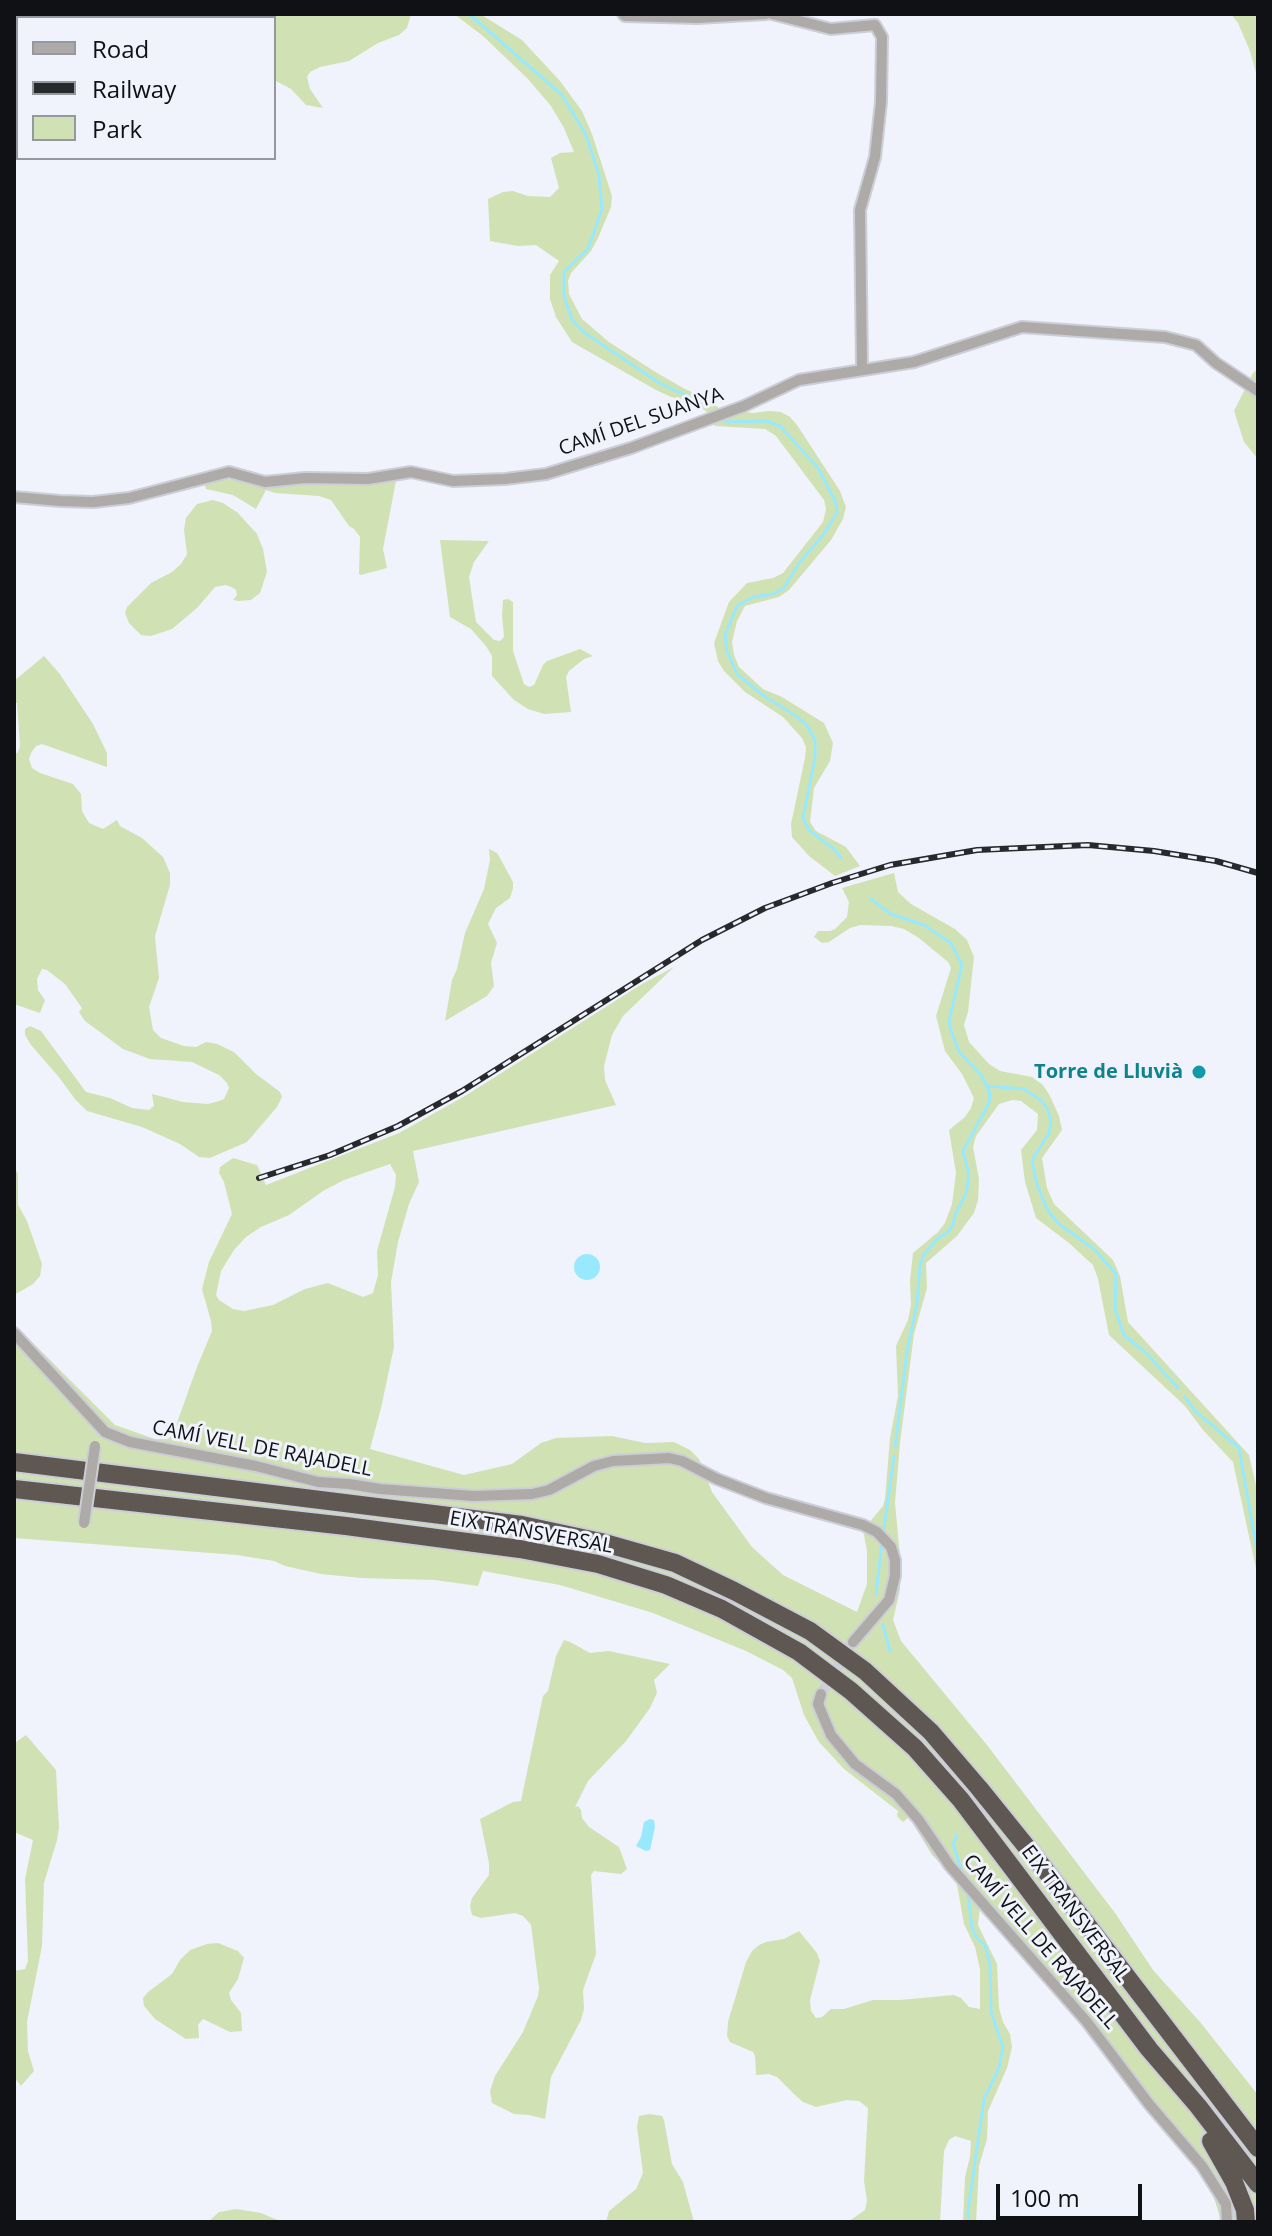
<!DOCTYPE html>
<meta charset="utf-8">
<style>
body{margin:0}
#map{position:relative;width:1272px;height:2236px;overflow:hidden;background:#f0f2fc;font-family:"Open Sans",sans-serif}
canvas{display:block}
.frame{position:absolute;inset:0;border:16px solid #101114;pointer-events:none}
.legend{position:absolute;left:16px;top:16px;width:260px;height:144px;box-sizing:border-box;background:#f0f2fc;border:2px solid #96989f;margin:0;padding:10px 14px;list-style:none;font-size:24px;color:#101114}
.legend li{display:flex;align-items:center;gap:16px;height:40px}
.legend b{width:40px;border:2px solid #96989f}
.scale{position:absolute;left:996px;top:2184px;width:146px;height:36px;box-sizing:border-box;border:4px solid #101114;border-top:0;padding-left:10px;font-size:24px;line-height:28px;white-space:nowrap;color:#101114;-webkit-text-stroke:6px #f0f2fc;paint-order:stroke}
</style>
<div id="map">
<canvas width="1272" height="2236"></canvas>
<div class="frame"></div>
<ul class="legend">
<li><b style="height:10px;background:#adaaa7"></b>Road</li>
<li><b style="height:10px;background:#27292c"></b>Railway</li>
<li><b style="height:22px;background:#d0e2b3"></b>Park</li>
</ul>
<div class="scale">100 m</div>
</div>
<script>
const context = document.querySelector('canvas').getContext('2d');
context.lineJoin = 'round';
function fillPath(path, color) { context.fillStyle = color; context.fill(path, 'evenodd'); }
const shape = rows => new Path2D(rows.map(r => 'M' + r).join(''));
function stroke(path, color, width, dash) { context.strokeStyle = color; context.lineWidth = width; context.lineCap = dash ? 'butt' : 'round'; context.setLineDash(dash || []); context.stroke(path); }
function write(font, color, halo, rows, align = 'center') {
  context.font = font + ' "Open Sans",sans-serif'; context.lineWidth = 6; context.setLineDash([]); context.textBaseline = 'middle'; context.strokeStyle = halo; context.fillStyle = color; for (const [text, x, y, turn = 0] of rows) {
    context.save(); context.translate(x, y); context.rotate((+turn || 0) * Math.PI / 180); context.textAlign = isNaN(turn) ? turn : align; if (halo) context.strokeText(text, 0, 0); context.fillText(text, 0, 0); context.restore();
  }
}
fillPath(shape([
 [255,14,411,14,407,28,399,35,378,43,349,61,320,67,310,72,307,77,310,89,323,108,306,105,291,89,274,80,274,18,255,18],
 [454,14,480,14,522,40,560,81,582,111,592,134,612,196,611,207,598,238,591,251,571,273,568,281,569,294,582,319,609,342,657,373,685,389,708,399,720,409,753,413,769,411,781,412,790,417,797,425,840,491,846,507,843,519,831,540,789,590,779,597,745,606,737,621,732,642,734,655,739,667,763,689,782,697,824,723,833,743,830,761,814,788,810,822,816,831,846,847,860,866,835,876,809,856,792,837,791,824,805,758,806,747,802,738,783,717,745,692,724,671,718,661,714,643,729,602,747,583,773,578,783,573,823,522,826,509,824,500,776,436,765,429,715,426,707,412,692,401,671,397,656,390,572,342,556,317,550,299,550,275,559,261,536,245,518,246,490,241,488,199,503,192,513,191,528,196,550,197,559,188,551,158,560,153,574,152,564,128,551,106,528,79,483,36],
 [1231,14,1258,14,1258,80,1250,51,1238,23],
 [1258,369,1258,459,1244,442,1234,411,1253,373],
 [225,479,280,486,396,481,383,549,387,568,361,575,359,574,360,537,354,529,349,526,331,500,319,496,275,493,266,490,256,509,233,495,206,489,204,482],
 [213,500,223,503,238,513,257,534,263,549,267,572,260,593,251,600,239,601,233,600,237,595,236,590,231,587,226,585,215,587,197,608,172,629,151,636,141,635,129,623,125,613,127,607,151,583,172,572,181,564,187,554,184,530,186,518,197,504],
 [440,540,489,541,474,562,469,577,476,622,494,640,500,641,504,637,502,615,503,600,508,599,513,602,513,651,524,684,529,687,534,685,543,665,547,661,580,649,593,656,584,659,569,671,566,677,571,712,544,714,528,709,514,700,492,676,492,656,486,646,471,629,450,617],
 [44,656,59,673,93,724,107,753,107,767,42,744,36,746,31,753,29,759,32,768,40,773,73,784,81,794,82,811,89,823,103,829,117,820,120,826,142,838,163,857,170,873,170,885,155,936,159,978,149,1007,153,1030,161,1038,184,1046,196,1047,206,1042,217,1044,234,1052,256,1074,280,1092,282,1097,277,1107,247,1142,210,1158,199,1157,180,1144,142,1127,87,1111,75,1099,58,1076,31,1045,25,1035,25,1029,30,1026,41,1031,86,1092,110,1098,132,1108,149,1110,154,1106,152,1094,183,1102,208,1104,219,1101,224,1099,229,1088,227,1083,219,1075,192,1062,150,1059,123,1049,85,1021,79,1012,82,1008,65,984,47,970,42,969,37,979,38,990,45,1000,40,1013,14,1004,14,755,18,752,20,746,17,703,14,703,14,681],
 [489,849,497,853,500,858,513,882,513,888,510,898,496,908,488,924,497,943,491,963,494,986,487,996,445,1021,452,980,457,969,465,933,484,889,490,860],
 [894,873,898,892,911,904,955,929,967,940,974,957,968,1012,964,1025,969,1042,989,1064,1000,1071,1032,1077,1043,1085,1050,1096,1059,1116,1062,1130,1042,1158,1047,1188,1054,1204,1113,1260,1120,1276,1128,1322,1249,1455,1258,1494,1258,1578,1233,1462,1203,1430,1185,1406,1109,1335,1098,1279,1093,1265,1069,1243,1036,1218,1025,1182,1021,1150,1037,1130,1038,1114,1021,1101,1012,1100,999,1104,976,1136,973,1147,979,1179,978,1200,974,1213,957,1236,926,1263,927,1288,914,1334,900,1443,895,1503,900,1556,900,1590,893,1620,901,1641,987,1745,1115,1913,1153,1970,1200,2022,1258,2095,1258,2222,1219,2222,1220,2217,1214,2198,1199,2173,1057,1994,980,1907,978,1925,997,1964,999,2008,1003,2022,1010,2034,1012,2047,1007,2068,988,2111,987,2139,979,2166,976,2222,963,2222,965,2177,970,2157,971,2141,955,2136,949,2140,944,2151,940,2222,848,2222,865,2210,867,2201,864,2181,868,2108,859,2101,847,2100,816,2107,803,2102,795,2095,777,2077,769,2074,756,2075,755,2056,753,2052,730,2042,727,2036,728,2022,746,1962,752,1951,759,1945,766,1942,784,1939,799,1931,817,1953,820,1961,810,2000,811,2011,816,2018,822,2017,831,2009,844,2009,873,2000,900,2000,954,1995,961,1998,969,2007,980,2009,980,1969,975,1947,964,1924,956,1879,932,1855,909,1817,903,1822,897,1816,898,1811,844,1769,819,1742,804,1715,792,1678,783,1670,746,1651,653,1613,560,1585,483,1571,478,1586,435,1580,361,1578,321,1574,285,1566,274,1561,237,1555,14,1538,14,1324,115,1425,155,1439,167,1439,172,1436,174,1431,197,1367,212,1331,211,1321,202,1289,209,1262,232,1214,224,1182,219,1173,220,1167,233,1158,257,1165,266,1185,399,1133,465,1096,642,984,674,967,623,1016,612,1035,604,1066,605,1080,616,1105,413,1151,419,1182,409,1204,398,1242,391,1282,394,1347,381,1408,370,1449,464,1475,512,1464,541,1443,556,1438,612,1436,645,1443,674,1442,690,1450,699,1459,712,1492,752,1547,783,1575,857,1612,867,1584,867,1551,863,1530,883,1506,885,1499,890,1438,898,1396,896,1346,908,1320,911,1305,910,1281,913,1253,938,1232,945,1223,952,1204,956,1173,949,1130,965,1117,971,1108,974,1098,962,1074,945,1051,936,1016,951,968,948,962,919,938,904,929,891,926,860,925,850,928,829,942,822,943,814,937,818,931,830,931,835,929,847,917,849,902,842,888],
 [390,1164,396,1175,395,1187,377,1251,378,1275,373,1293,363,1297,328,1283,305,1289,273,1305,244,1311,233,1309,219,1300,216,1295,221,1271,234,1250,246,1237,261,1227,289,1215,323,1191,344,1180],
 [14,1167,18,1174,18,1205,27,1221,42,1264,40,1276,33,1284,14,1295],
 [564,1640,570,1642,590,1653,609,1651,670,1664,654,1680,657,1693,650,1708,626,1741,588,1781,575,1807,578,1806,581,1810,582,1818,589,1827,619,1847,627,1869,621,1874,594,1871,591,1875,596,1954,583,1990,584,2009,581,2020,551,2077,545,2119,529,2115,514,2114,492,2103,490,2091,495,2076,523,2032,538,1996,539,1988,531,1925,523,1916,515,1913,481,1918,472,1915,470,1906,472,1898,489,1875,489,1863,480,1819,513,1802,521,1801,543,1696,548,1691,556,1656],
 [26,1735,56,1770,59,1828,57,1840,44,1883,42,1946,27,2022,28,2051,34,2071,21,2086,14,2077,14,1971,25,1969,28,1961,25,1879,33,1840,14,1832,14,1741,16,1742],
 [218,1943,238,1951,244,1958,238,1979,229,1993,231,2000,241,2013,242,2031,230,2032,203,2019,198,2025,199,2038,186,2039,155,2019,144,2006,143,1998,148,1992,172,1974,180,1960,190,1950,207,1944],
 [650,2114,662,2116,664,2120,672,2164,683,2182,694,2222,606,2222,609,2211,636,2189,643,2173,637,2127,639,2116],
 [236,2209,261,2213,282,2222,208,2222,219,2212]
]), '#d0e2b3');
fillPath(shape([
 '574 1267a13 13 0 1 1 26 0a13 13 0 1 1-26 0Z',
 [650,1819,654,1820,655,1827,650,1850,646,1851,636,1846,641,1837,644,1822]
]), '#99e9fe');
stroke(shape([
 [469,14,562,95,586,135,599,175,602,209,588,249,564,272,564,295,572,320,585,333,661,384,708,405],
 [726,422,767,421,780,426,818,468,836,503,837,513,823,535,799,563,784,588,773,594,753,597,737,606,725,635,727,651,737,674,764,696,793,714,807,725,815,740,815,758,803,818,809,830,835,850,841,858],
 [871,899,891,914,924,925,951,943,962,965,949,1021,951,1031,959,1052,981,1075,990,1093,989,1103,963,1151,969,1174,966,1194,955,1215,953,1225,946,1234,939,1237,924,1254,920,1266,917,1304,907,1351,895,1447],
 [987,1086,1024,1089,1042,1101,1048,1110,1051,1123,1049,1133,1032,1160,1037,1185,1048,1211,1059,1224,1094,1249,1116,1274,1115,1309,1124,1335,1145,1352,1178,1388],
 [1185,1397,1195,1411,1239,1448,1258,1557],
 [883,1535,894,1456],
 [876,1594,882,1542],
 [883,1625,890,1651],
 [957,1835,953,1844,963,1875],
 [968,1894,972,1928,976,1937,985,1945,990,1965,991,2012,1003,2047,999,2068,984,2099,968,2211,969,2222]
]), '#99e9fe', 3);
stroke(shape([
 [821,1694,846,1653]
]), '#ced0d9', 10, [10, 5]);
const street = shape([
 [623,14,625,16,697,18,766,14],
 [772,14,831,29,875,25,882,37,881,102,875,157,860,210,862,369],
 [14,497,60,501,93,502,129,498,229,472,265,482,305,478,368,479,411,472,453,481,505,479,546,474,631,448,744,406,799,380,914,362,1022,327,1165,337,1196,345,1216,363,1258,391],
 [14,1333,105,1432,130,1442,256,1466,318,1482,349,1484,380,1489,474,1496,532,1494,549,1490,594,1466,613,1461,669,1458,682,1461,717,1479,766,1498,863,1525,877,1532,891,1547,895,1560,895,1576,889,1600,853,1642],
 [821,1694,818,1704,831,1735,855,1764,896,1794,918,1819,950,1866,1087,2022,1149,2104,1202,2166,1226,2204,1227,2222]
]);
const highway = shape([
 [14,1462,522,1525,601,1542,675,1563,734,1591,810,1631,865,1671,931,1732,979,1788,1042,1866,1258,2148],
 [14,1489,346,1526,520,1549,598,1564,666,1585,722,1609,799,1652,851,1691,915,1748,961,1800,1149,2049,1198,2106,1258,2184],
 [1211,2141,1234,2182,1245,2210,1246,2222]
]);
stroke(street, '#ccced7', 14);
stroke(highway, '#ccced7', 22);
stroke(street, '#adaaa7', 10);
stroke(highway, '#5f5852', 18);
const rail = shape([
 [259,1178,330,1155,398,1126,462,1091,702,940,765,908,832,883,890,865,977,850,1088,845,1154,851,1216,861,1258,873]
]);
stroke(rail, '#27292c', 6);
stroke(rail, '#f0f2fc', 3, [9]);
const streetBridge = shape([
 [84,1523,95,1446]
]);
stroke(streetBridge, '#ccced7', 14, []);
stroke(streetBridge, '#adaaa7', 10);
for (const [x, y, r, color] of [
 [1199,1072,8,"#0f9aa8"]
]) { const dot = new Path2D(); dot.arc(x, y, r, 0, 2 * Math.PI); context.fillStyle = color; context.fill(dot); stroke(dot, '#f0f2fc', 3); }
write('20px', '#101114', '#f0f2fc', [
 ["CAMÍ DEL SUANYA",641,422,-19],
 ["CAMÍ VELL DE RAJADELL",262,1449,11],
 ["EIX TRANSVERSAL",531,1533,10],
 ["EIX TRANSVERSAL",1075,1914,53],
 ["CAMÍ VELL DE RAJADELL",1040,1942,49]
]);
write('bold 20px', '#0d838f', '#f0f2fc', [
 ["Torre de Lluvià",1183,1072]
], 'right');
</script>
